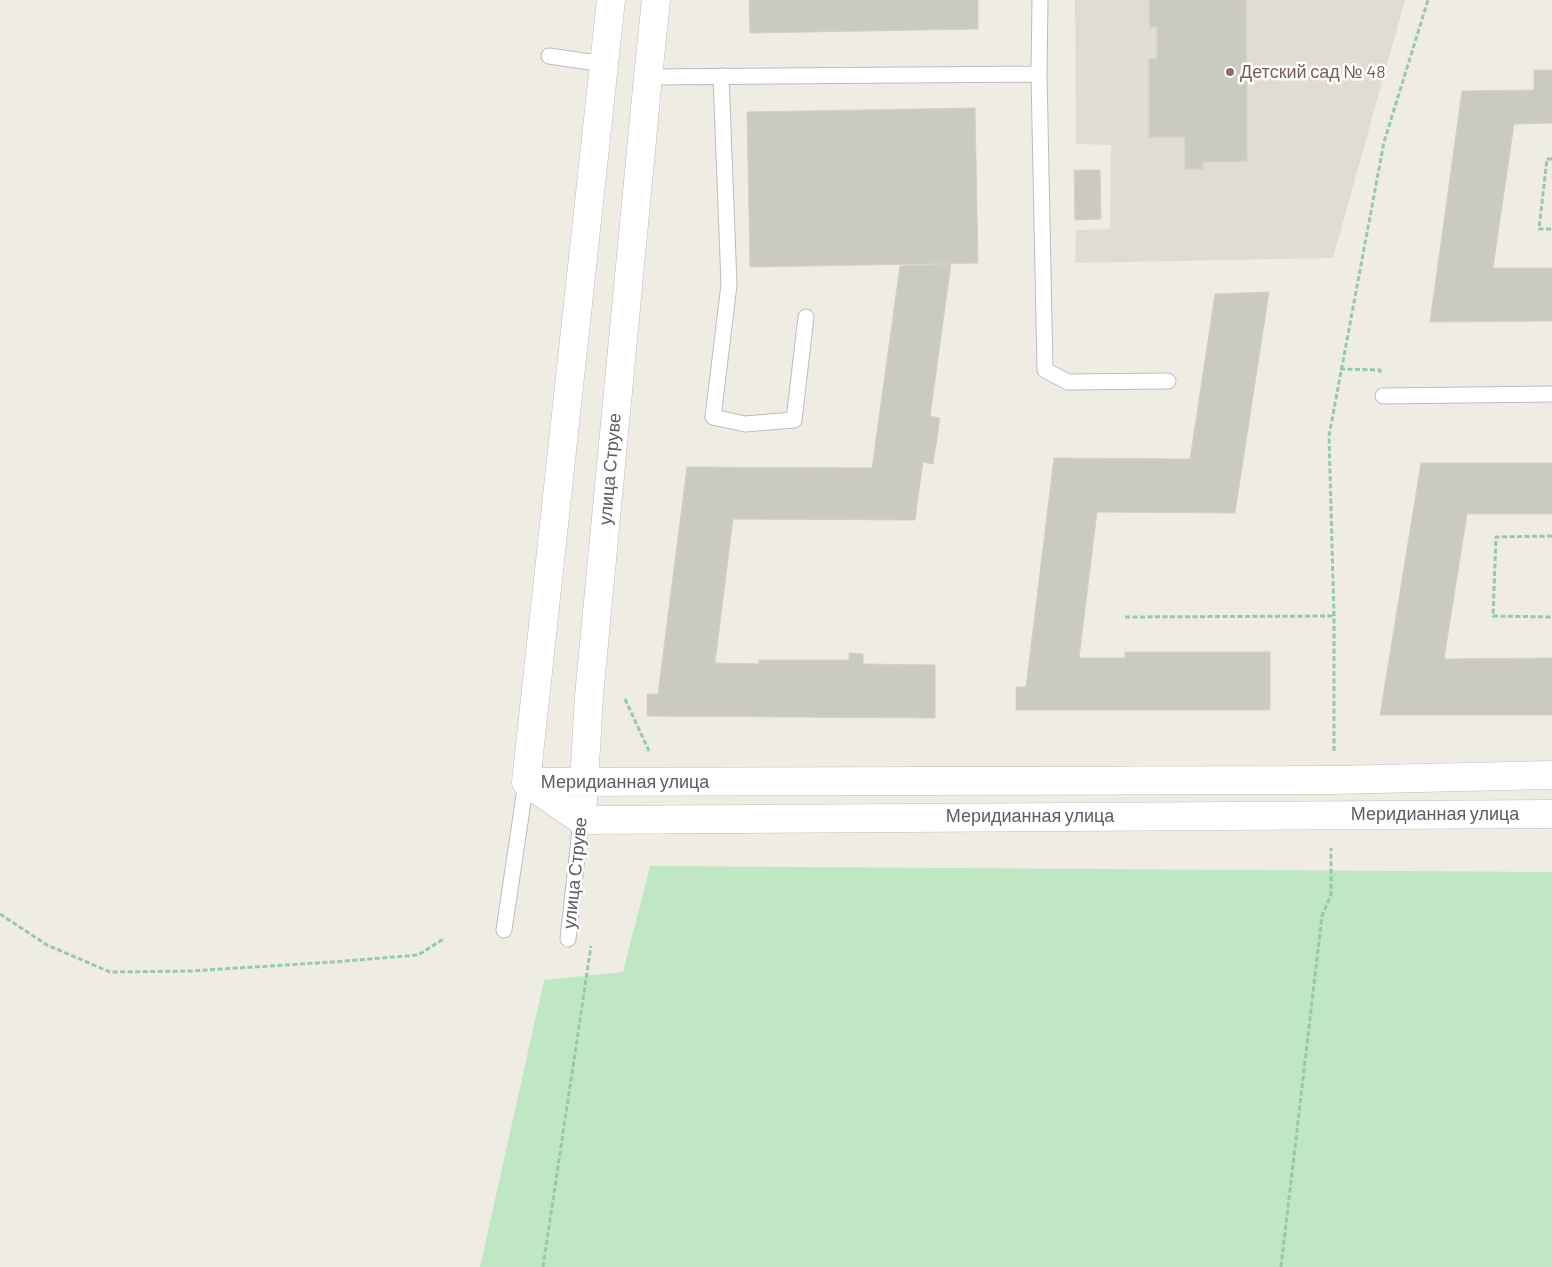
<!DOCTYPE html>
<meta charset="utf-8">
<style>
body{margin:0}
canvas{display:block;background:#efede3}
</style>
<canvas width="1552" height="1267"></canvas>
<script>
const context = document.querySelector('canvas').getContext('2d');
context.lineJoin = 'round';
function fillPath(path, color) { context.fillStyle = color; context.fill(path, 'evenodd'); }
const shape = rows => new Path2D(rows.map(r => 'M' + r).join(''));
function stroke(path, color, width, dash) { context.strokeStyle = color; context.lineWidth = width; context.lineCap = dash ? 'butt' : 'round'; context.setLineDash(dash || []); context.stroke(path); }
function write(font, color, halo, rows, align = 'center') {
  context.font = font + ' Barlow,sans-serif'; context.lineWidth = 5; context.setLineDash([]); context.textBaseline = 'middle'; context.strokeStyle = halo; context.fillStyle = color; for (const [text, x, y, turn = 0] of rows) {
    context.save(); context.translate(x, y); context.rotate((+turn || 0) * Math.PI / 180); context.textAlign = isNaN(turn) ? turn : align; if (halo) context.strokeText(text, 0, 0); context.fillText(text, 0, 0); context.restore();
  }
}
fillPath(shape([
 [1075,0,1405,0,1333,258,1075,263,1076,230,1110,229,1111,145,1076,144]
]), '#dfddd1');
fillPath(shape([
 [650,866,1552,872,1552,1267,480,1267,544,980,623,972]
]), '#bfe7c4');
const building = shape([
 [749,0,978,0,978,29,750,33,749,0],
 [1149,0,1246,0,1247,161,1203,162,1203,169,1185,169,1185,137,1149,137,1149,59,1157,59,1157,27,1150,27,1149,0],
 [1534,70,1552,70,1552,123,1514,124,1493,268,1552,268,1552,321,1430,322,1462,91,1534,90,1534,70],
 [975,108,978,263,750,267,747,112,975,108],
 [1074,170,1100,170,1101,219,1075,220,1074,170],
 [951,264,930,416,940,418,933,464,923,462,915,520,733,519,715,663,759,664,759,660,849,660,849,653,863,654,863,664,935,665,935,718,647,716,647,694,658,694,687,467,872,468,900,266,951,264],
 [1269,292,1235,513,1097,512,1079,658,1125,658,1125,652,1270,652,1270,710,1016,710,1016,687,1026,687,1054,458,1190,459,1215,294,1269,292],
 [1421,463,1552,463,1552,514,1467,514,1444,659,1552,658,1552,715,1380,715,1421,463]
]);
fillPath(building, '#cbcac2');
stroke(building, '#d3d0c1', 1);
const service = shape([
 [1040,0,1039,74,1045,370,1068,382,1168,381],
 [549,56,604,64],
 [721,76,729,285,713,417,745,424,794,420,806,317],
 [648,77,1039,74],
 [1383,396,1552,394],
 [504,930,526,782],
 [568,939,581,820]
]);
const minor = shape([
 [526,782,581,820,1552,814],
 [526,782,1333,780,1552,775],
 [526,782,611,0],
 [583,801,589,696,648,77,656,0]
]);
stroke(service, '#bbbcc2', 17);
stroke(minor, '#bbbcc2', 29);
stroke(shape([
 [1552,159,1547,159,1539,229,1552,229],
 [1340,369,1380,370,1381,375],
 [1552,536,1496,537,1493,616,1552,617],
 [1125,617,1334,616],
 [625,699,649,751],
 [1334,751,1334,616,1329,436,1384,142,1428,0],
 [0,914,47,945,110,972,191,971,333,962,418,955,445,938],
 [543,1267,591,946],
 [1281,1267,1322,916,1331,895,1331,848]
]), '#97c8ab', 3, [5, 2.5]);
stroke(service, '#fff', 15);
stroke(minor, '#fff', 28);
for (const [x, y, r, color] of [
 [1230,72,5,"#8d6e63"]
]) { const dot = new Path2D(); dot.arc(x, y, r, 0, 2 * Math.PI); context.fillStyle = color; context.fill(dot); stroke(dot, '#fff', 2); }
write('18px', '#785e54', '#fff', [
 ["Детский сад № 48",1240,72]
], 'left');
write('18px', '#5b5e64', '#fff', [
 ["улица Струве",610,469,-85],
 ["Меридианная улица",625,782],
 ["Меридианная улица",1435,814],
 ["Меридианная улица",1030,816],
 ["улица Струве",575,873,-84]
]);
</script>
